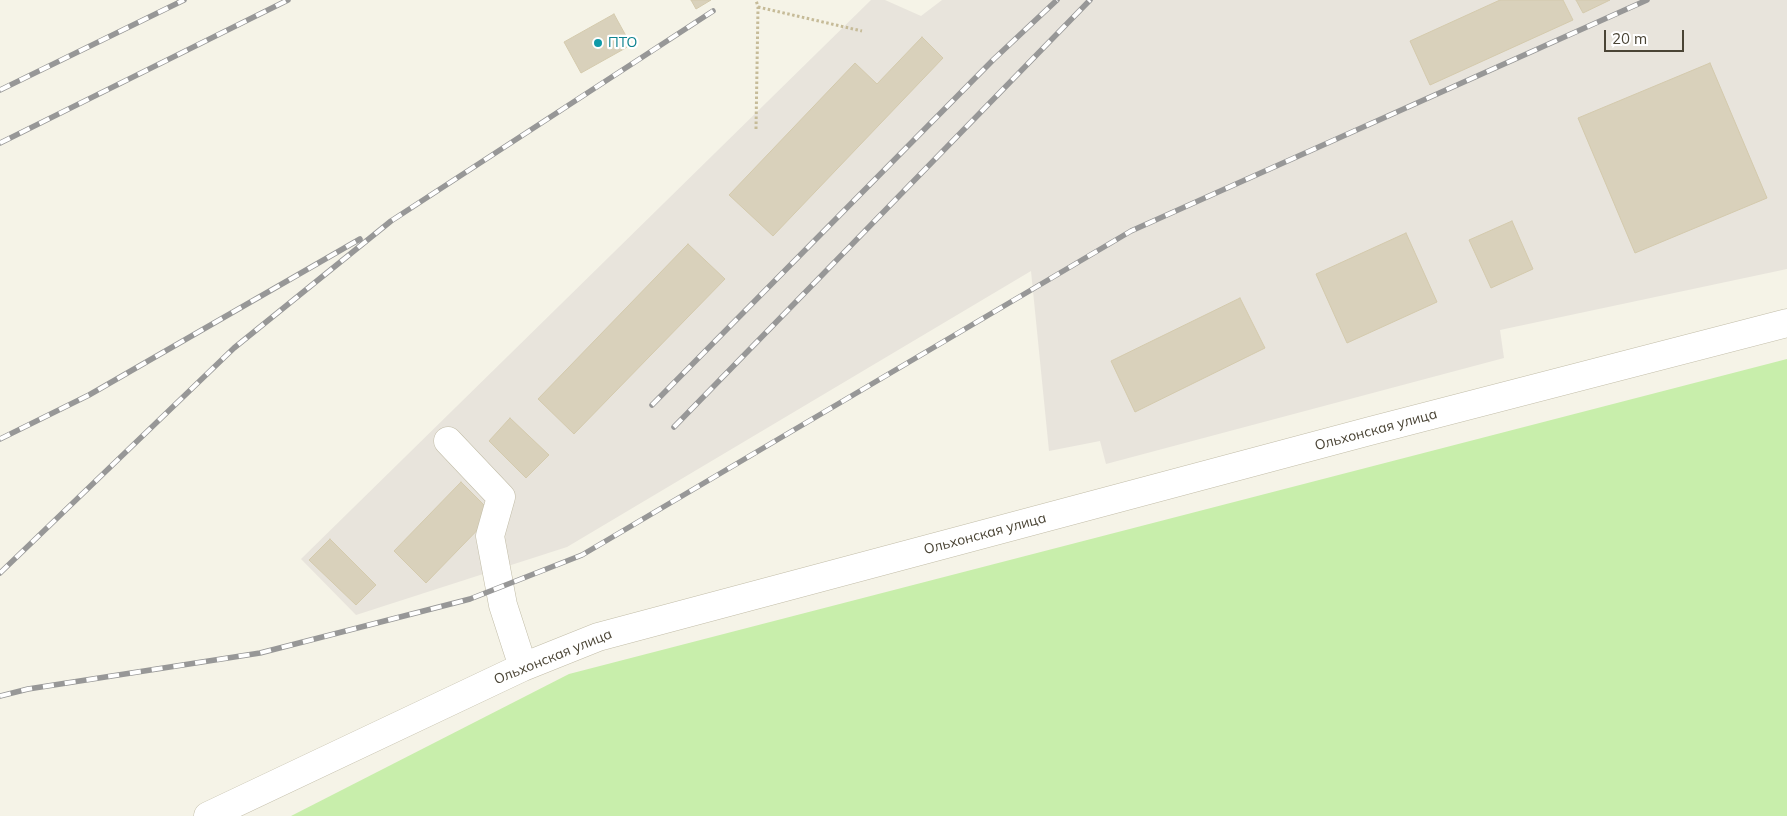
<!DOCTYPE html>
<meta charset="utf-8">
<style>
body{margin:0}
#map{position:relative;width:1787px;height:816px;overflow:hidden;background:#f5f3e7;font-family:Mulish,sans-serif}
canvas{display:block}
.scale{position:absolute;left:1604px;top:30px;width:80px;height:22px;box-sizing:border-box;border:2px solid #4a4435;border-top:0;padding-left:6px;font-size:15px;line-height:18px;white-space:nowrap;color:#4a4435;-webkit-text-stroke:4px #fff;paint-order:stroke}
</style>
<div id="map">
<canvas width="1787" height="816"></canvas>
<div class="scale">20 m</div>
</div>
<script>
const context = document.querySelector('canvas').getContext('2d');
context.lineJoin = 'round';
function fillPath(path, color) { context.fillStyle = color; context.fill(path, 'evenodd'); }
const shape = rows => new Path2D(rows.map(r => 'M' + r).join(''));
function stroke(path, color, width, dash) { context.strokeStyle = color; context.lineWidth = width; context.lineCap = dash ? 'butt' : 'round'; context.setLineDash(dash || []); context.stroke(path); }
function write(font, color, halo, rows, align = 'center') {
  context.font = font + ' Mulish,sans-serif'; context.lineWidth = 4.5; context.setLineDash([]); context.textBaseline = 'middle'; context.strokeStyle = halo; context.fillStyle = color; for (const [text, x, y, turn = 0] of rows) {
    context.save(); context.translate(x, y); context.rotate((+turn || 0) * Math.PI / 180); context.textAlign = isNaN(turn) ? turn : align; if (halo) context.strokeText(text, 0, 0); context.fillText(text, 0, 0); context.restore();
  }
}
fillPath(shape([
 [871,0,885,0,921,16,942,0,1787,0,1787,269,1500,330,1504,358,1106,464,1100,441,1049,451,1031,271,567,547,356,615,301,559]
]), '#e8e4dc');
fillPath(shape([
 [1787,359,1787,816,291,816,569,674]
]), '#c8eeab');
const building = shape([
 [691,0,711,0,696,9,691,0],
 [1500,0,1563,0,1573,20,1430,85,1410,41,1500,0],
 [1576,0,1610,0,1583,13,1576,0],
 [614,14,631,45,581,73,564,42,614,14],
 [922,37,943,58,773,236,729,195,855,63,877,84,922,37],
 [1710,63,1767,198,1635,253,1578,118,1710,63],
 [1512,221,1533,269,1491,288,1469,240,1512,221],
 [1406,233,1437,302,1347,343,1316,274,1406,233],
 [688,244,725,279,574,434,538,399,688,244],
 [1240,298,1265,348,1135,412,1111,361,1240,298],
 [510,418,549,455,526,478,489,441,510,418],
 [461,482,493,514,426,583,394,551,461,482],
 [330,539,376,585,356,605,309,560,330,539]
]);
fillPath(building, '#d9d1bb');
stroke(building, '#d4caad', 1);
const minor = shape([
 [448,441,501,497,490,536,503,605,523,667],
 [208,816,523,667,598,637,1370,431,1787,323]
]);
stroke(minor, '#c2bda8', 29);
stroke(shape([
 [758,7,862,31],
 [756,129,758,7,756,0]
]), '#c6bb98', 3, [2.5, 2.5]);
stroke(minor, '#fff', 28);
const rail = shape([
 [0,90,184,0],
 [0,143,288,0],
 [652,405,994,59,1057,0],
 [674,427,1090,0],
 [0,439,89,395,360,239],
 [0,573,234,348,391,221,713,11],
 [0,696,28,689,260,653,470,599,582,555,1131,231,1647,0]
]);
stroke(rail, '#979797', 5.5);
stroke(rail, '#fff', 4, [11]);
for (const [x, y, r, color] of [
 [598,43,5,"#0f9aa8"]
]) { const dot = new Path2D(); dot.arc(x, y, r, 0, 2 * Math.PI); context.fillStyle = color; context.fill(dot); stroke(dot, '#fff', 2); }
write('14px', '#0d838f', '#fff', [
 ["ПТО",608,43]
], 'left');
write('14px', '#4a4435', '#fff', [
 ["Ольхонская улица",1376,430,-15],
 ["Ольхонская улица",985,534,-15],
 ["Ольхонская улица",553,657,-22]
]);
</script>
